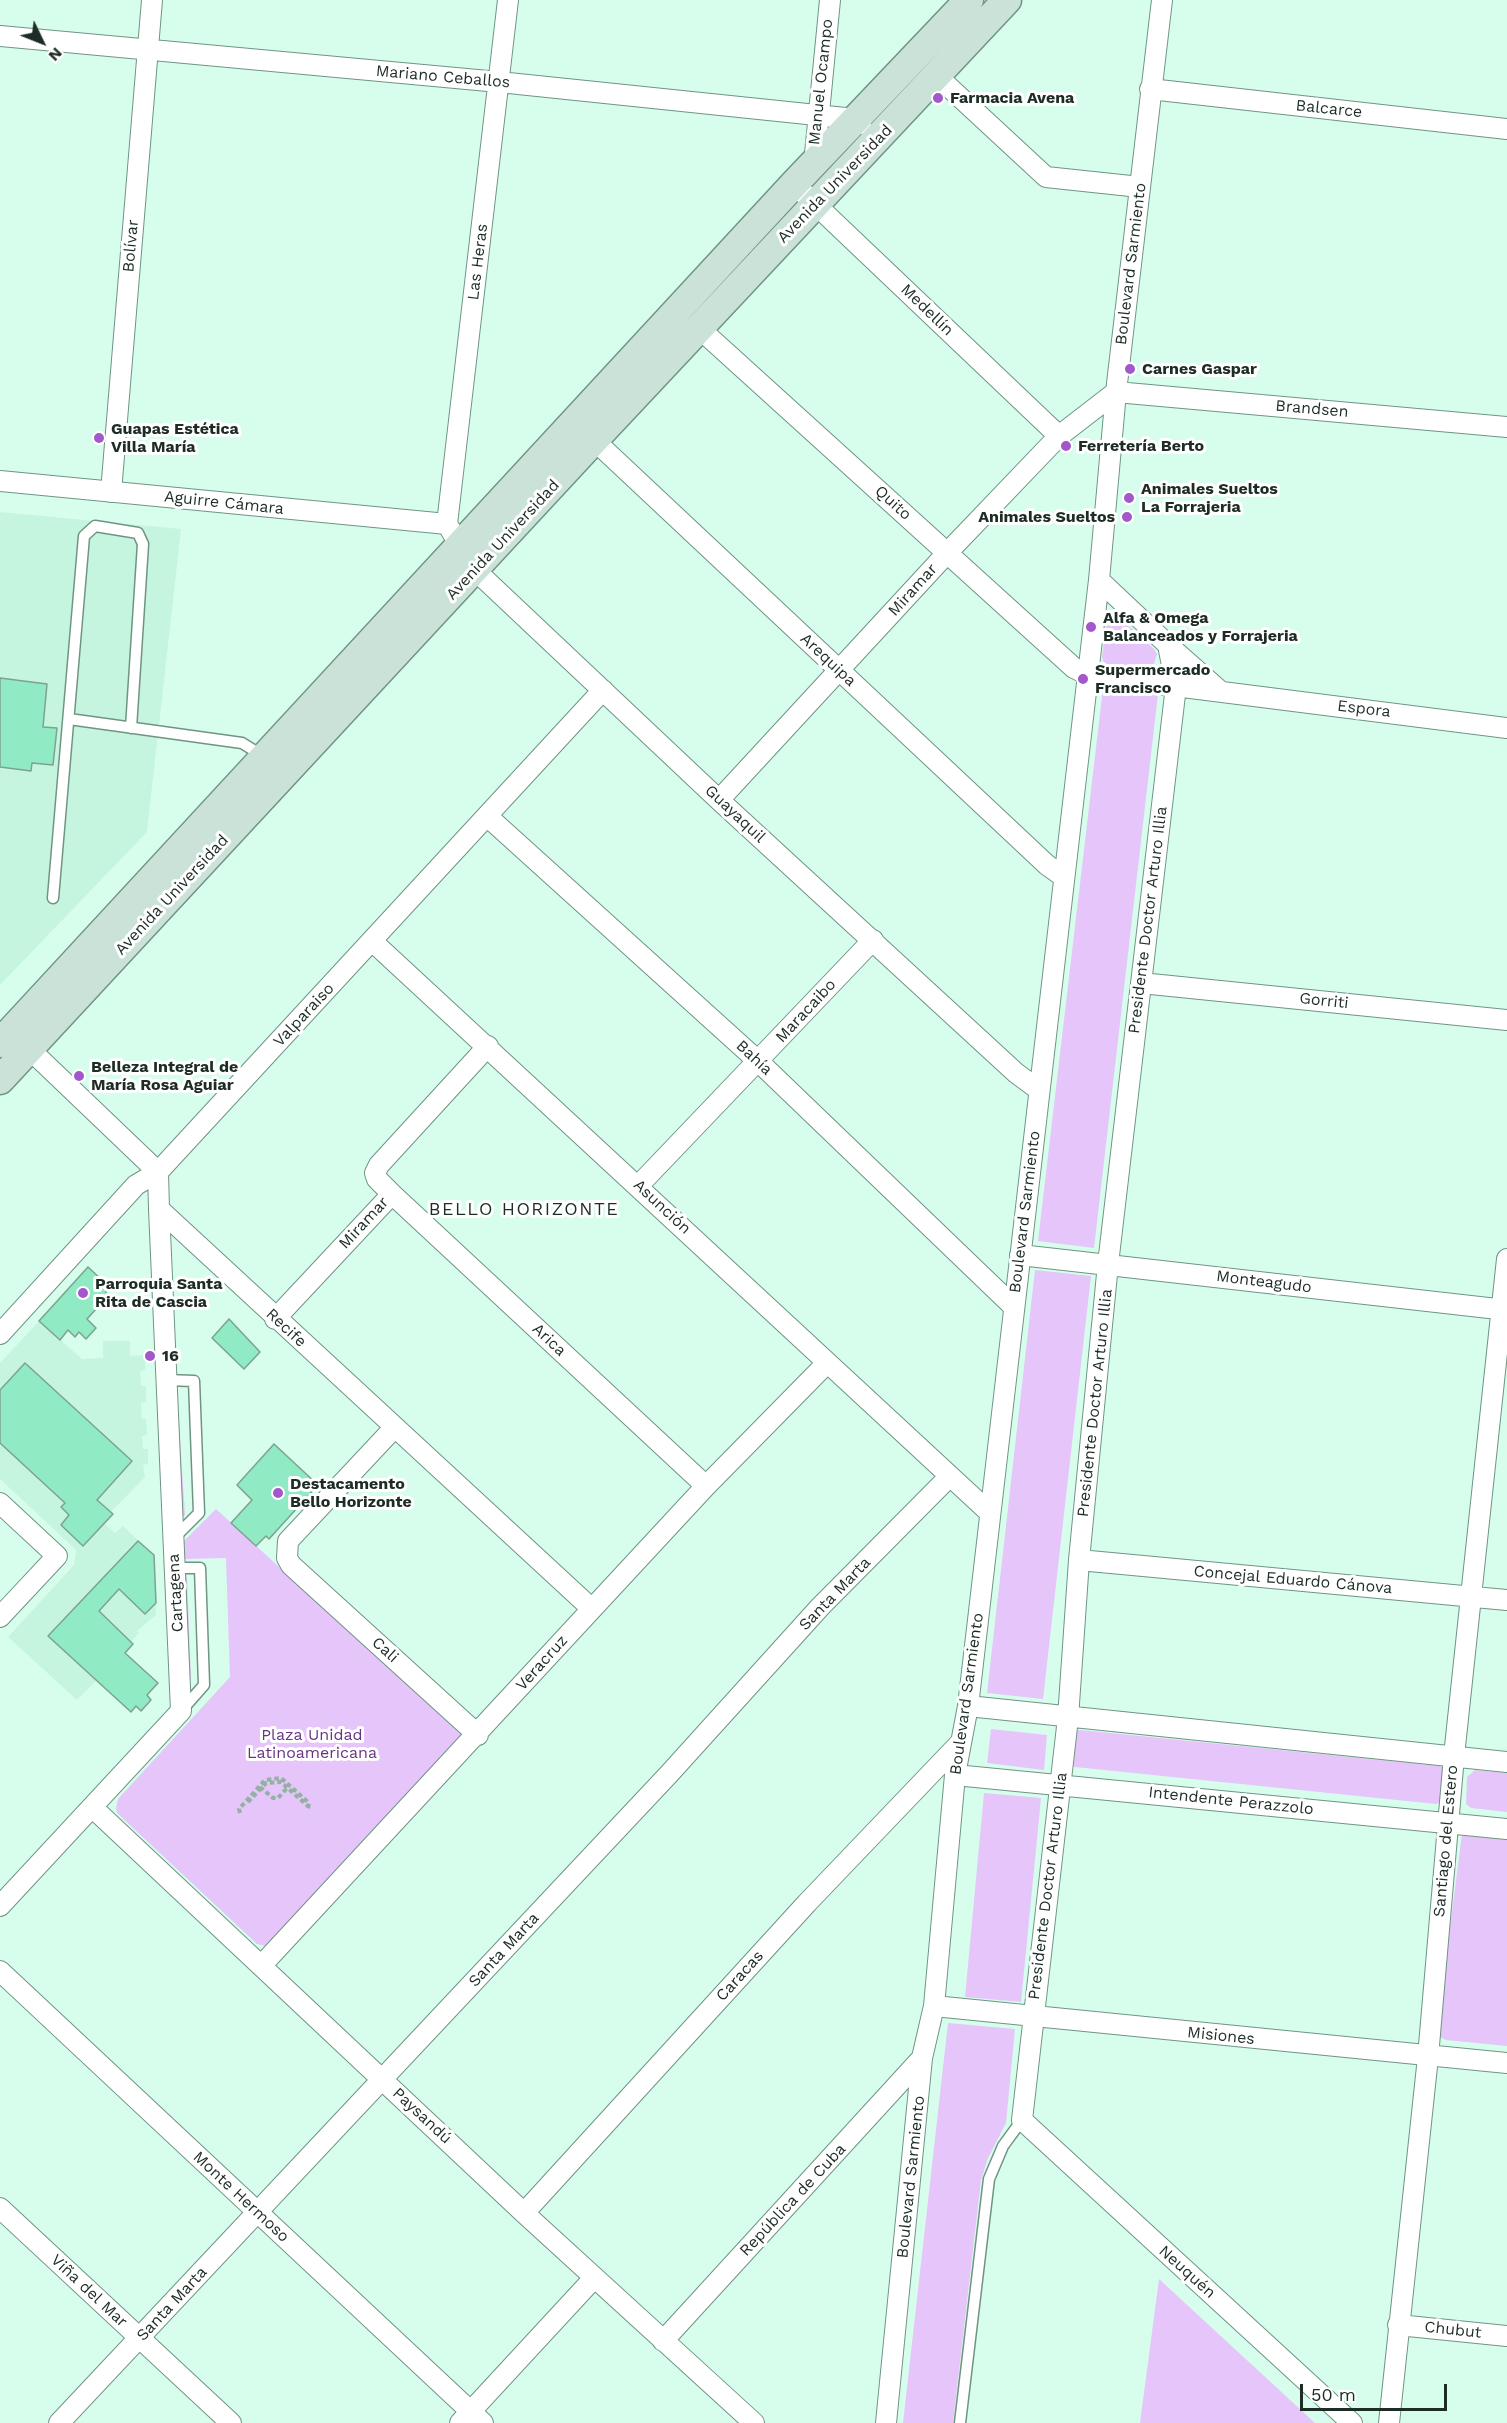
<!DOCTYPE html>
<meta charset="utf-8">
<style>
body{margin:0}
#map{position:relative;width:1507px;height:2423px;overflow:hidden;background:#d7feec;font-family:"Work Sans",sans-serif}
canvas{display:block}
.north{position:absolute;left:12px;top:12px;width:60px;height:60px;-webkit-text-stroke:4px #fff;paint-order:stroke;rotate:133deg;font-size:16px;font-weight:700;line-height:24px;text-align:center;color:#1d2c25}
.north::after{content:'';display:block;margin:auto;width:21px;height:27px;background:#1d2c25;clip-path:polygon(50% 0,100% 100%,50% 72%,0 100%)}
.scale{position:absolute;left:1300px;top:2384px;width:147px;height:27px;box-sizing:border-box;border:3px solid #1d2c25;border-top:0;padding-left:8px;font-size:18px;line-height:21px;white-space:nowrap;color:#1d2c25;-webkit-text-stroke:4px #fff;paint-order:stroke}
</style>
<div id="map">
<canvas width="1507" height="2423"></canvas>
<div class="north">N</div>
<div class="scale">50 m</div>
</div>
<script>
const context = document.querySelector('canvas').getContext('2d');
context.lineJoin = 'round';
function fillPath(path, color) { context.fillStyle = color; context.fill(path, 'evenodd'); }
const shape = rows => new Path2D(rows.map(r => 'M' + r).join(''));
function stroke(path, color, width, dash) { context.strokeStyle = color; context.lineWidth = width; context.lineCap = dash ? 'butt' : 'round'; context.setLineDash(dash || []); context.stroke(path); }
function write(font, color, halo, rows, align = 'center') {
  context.font = font + ' "Work Sans",sans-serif'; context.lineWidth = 6; context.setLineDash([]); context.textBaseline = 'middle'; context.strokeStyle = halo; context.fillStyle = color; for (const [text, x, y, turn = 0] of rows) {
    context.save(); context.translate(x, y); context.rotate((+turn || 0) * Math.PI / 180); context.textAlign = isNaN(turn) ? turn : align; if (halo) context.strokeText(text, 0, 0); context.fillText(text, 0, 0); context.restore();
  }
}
fillPath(shape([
 [0,512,181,529,147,832,0,985],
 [39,1321,82,1359,103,1358,103,1341,130,1341,130,1356,145,1355,145,1370,140,1371,141,1386,146,1386,146,1402,141,1403,142,1419,146,1419,147,1435,142,1436,143,1449,148,1449,148,1464,143,1465,145,1477,111,1512,104,1523,115,1533,123,1526,154,1555,156,1615,137,1631,139,1633,131,1642,133,1644,77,1700,8,1637,74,1565,76,1550,0,1479,0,1363]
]), '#c6f5df');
fillPath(shape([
 [1112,616,1119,617,1154,649,1157,654,1152,670,1109,666,1103,661,1102,657,1107,621],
 [1103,688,1158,694,1094,1248,1038,1241],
 [1035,1270,1091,1276,1043,1699,987,1693],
 [177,1391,185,1515,183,1517],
 [216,1509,461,1734,461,1738,265,1946,257,1944,117,1813,116,1808,118,1799,230,1677,226,1558,185,1559,184,1541],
 [187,1576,191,1678,189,1681,185,1577],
 [991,1729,1047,1735,1044,1770,987,1763],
 [1080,1730,1440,1766,1445,1769,1441,1802,1436,1804,1075,1767,1072,1766,1074,1731],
 [1475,1770,1507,1773,1507,1812,1471,1808,1466,1804,1467,1777],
 [984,1793,1041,1798,1021,2002,965,1997],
 [1462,1834,1507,1834,1507,2046,1446,2040,1438,2036,1437,2028],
 [948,2023,1015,2029,1006,2123,988,2158,981,2180,953,2423,903,2423],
 [1159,2279,1315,2423,1140,2423]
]), '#e6c5fa');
const building = shape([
 [0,678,47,684,43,727,57,728,53,765,32,763,31,771,0,767,0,678],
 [88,1267,104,1282,107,1297,87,1319,96,1328,86,1339,79,1332,75,1337,68,1330,60,1340,39,1321,88,1267],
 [229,1319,260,1352,244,1369,212,1338,229,1319],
 [25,1363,132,1461,97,1500,113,1514,83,1546,61,1525,69,1515,61,1507,65,1503,0,1443,0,1390,25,1363],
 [274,1444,318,1485,269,1539,266,1536,256,1546,231,1523,252,1500,237,1485,274,1444],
 [138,1541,154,1555,156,1603,145,1614,119,1589,99,1611,133,1644,125,1653,158,1683,147,1695,151,1700,141,1711,136,1706,131,1712,48,1636,138,1541]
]);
fillPath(building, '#90eac4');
stroke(building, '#7da291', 1.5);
const service = shape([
 [69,719,242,743,263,756],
 [53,898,84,536,95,526,138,533,143,544,131,728],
 [166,1380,194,1381,199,1513,174,1538],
 [175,1568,200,1568,204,1685,182,1710],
 [960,2423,989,2179,1003,2146,1022,2120]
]);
const minor = shape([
 [0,36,499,82,855,119,861,124],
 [937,76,1046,177,1140,187],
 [1150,89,1507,129],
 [814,164,830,0],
 [794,184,1059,436],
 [700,329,1074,668,1088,675,1507,728],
 [1116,392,1507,427],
 [594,440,1047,865,1064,877],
 [0,481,447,524],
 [111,492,152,0],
 [447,524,475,570,719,800,1016,1073,1039,1090],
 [447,524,508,0],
 [1099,580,1168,645,1176,686,1108,1264,1079,1560,1068,1718,1022,2120,1352,2423],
 [1168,645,1220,691],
 [719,800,948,552,1059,436,1116,392],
 [487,816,759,1062,1014,1307],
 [372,941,990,1513],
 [1141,983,1507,1020],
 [21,1041,158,1172,159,1209,592,1609],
 [639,1185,873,940],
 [392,1194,706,1486],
 [1020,1255,1507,1310],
 [275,1319,392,1194,377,1179,375,1173,379,1165,488,1046],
 [0,1334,136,1185,158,1172,603,690],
 [394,1428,288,1541,287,1558,291,1565,478,1735],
 [0,1503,57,1556,0,1617],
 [1079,1560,1507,1600],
 [968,1706,1507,1762],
 [955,1775,1507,1829],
 [92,1807,524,2213,754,2423],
 [0,1906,181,1711,159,1209],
 [261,1966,706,1486,826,1364],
 [0,1971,483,2423],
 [934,2006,1507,2063],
 [0,2208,231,2423],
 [524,2213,807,1903,961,1742],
 [1398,2325,1507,2336],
 [663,2341,922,2058],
 [59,2423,669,1774,820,1607,949,1477],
 [460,2423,594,2278],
 [886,2423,922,2058,934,2006,955,1775,968,1706,1099,580,1116,392,1162,0],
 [1389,2423,1428,2057,1454,1756,1507,1259]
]);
const secondary = shape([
 [0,1043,794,184,969,0],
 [0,1080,594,440,1007,0]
]);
stroke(service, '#709484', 13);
stroke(minor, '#709484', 22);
stroke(secondary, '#709484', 31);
stroke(shape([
 [260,1787,273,1798,278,1798,288,1787],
 [248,1802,266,1783,281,1782,309,1807],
 [240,1813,239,1809,265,1780,281,1778,309,1803,308,1809]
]), '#93b1a3', 4, [4.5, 3]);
stroke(service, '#fff', 10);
stroke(minor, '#fff', 20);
stroke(secondary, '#cbe2d9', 28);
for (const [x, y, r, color] of [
 [938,98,6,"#a257ca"],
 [1130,369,6,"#a257ca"],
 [99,438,6,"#a257ca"],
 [1066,446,6,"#a257ca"],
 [1129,498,6,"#a257ca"],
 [1127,517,6,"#a257ca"],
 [1091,627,6,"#a257ca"],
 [1083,679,6,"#a257ca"],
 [79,1076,6,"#a257ca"],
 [83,1293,6,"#a257ca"],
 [150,1356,6,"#a257ca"],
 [278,1493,6,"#a257ca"]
]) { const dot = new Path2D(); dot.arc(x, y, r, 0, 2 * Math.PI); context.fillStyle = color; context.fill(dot); stroke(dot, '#fff', 2); }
write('16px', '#1d2c25', '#fff', [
 ["Mariano Ceballos",443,77,5],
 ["Manuel Ocampo",821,82,-84],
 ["Balcarce",1329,109,6],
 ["Avenida Universidad",835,184,-46],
 ["Bolívar",131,246,-85],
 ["Las Heras",478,262,-83],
 ["Boulevard Sarmiento",1131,264,-83],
 ["Medellín",927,310,44],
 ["Brandsen",1312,409,5],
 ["Aguirre Cámara",224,503,6],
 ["Quito",893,503,42],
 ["Avenida Universidad",503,540,-47],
 ["Miramar",913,590,-48],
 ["Arequipa",828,660,43],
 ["Espora",1364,709,7],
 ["Guayaquil",735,814,43],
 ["Avenida Universidad",172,895,-47],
 ["Presidente Doctor Arturo Illia",1148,920,-83],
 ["Gorriti",1324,1001,6],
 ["Maracaibo",806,1011,-47],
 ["Valparaiso",304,1015,-47],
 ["Bahía",754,1058,43],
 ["Asunción",662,1207,43],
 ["Boulevard Sarmiento",1025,1212,-83],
 ["Miramar",364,1223,-47],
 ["Monteagudo",1264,1282,7],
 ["Recife",286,1328,43],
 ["Arica",549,1340,43],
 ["Presidente Doctor Arturo Illia",1095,1403,-84],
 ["Concejal Eduardo Cánova",1293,1580,5],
 ["Cartagena",176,1593,-93],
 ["Santa Marta",835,1594,-46],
 ["Cali",385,1650,42],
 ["Veracruz",542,1663,-48],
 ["Boulevard Sarmiento",967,1694,-82],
 ["Intendente Perazzolo",1231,1801,6],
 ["Santiago del Estero",1446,1841,-85],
 ["Presidente Doctor Arturo Illia",1048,1886,-83],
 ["Santa Marta",504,1950,-47],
 ["Caracas",740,1976,-48],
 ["Misiones",1221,2036,6],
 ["Paysandú",422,2116,43],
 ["Boulevard Sarmiento",911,2177,-84],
 ["Monte Hermoso",241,2197,43],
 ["República de Cuba",793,2200,-47],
 ["Neuquén",1187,2272,42],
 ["Viña del Mar",89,2291,43],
 ["Santa Marta",172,2304,-47],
 ["Chubut",1453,2330,6]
]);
write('bold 16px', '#1d2c25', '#fff', [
 ["Farmacia Avena",950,98],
 ["Carnes Gaspar",1142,369],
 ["Guapas Estética",111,429],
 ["Villa María",111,447],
 ["Ferretería Berto",1078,446],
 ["Animales Sueltos",1141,489],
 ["La Forrajeria",1141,507],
 ["Animales Sueltos",1115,517,"right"],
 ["Alfa & Omega",1103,618],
 ["Balanceados y Forrajeria",1103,636],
 ["Supermercado",1095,670],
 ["Francisco",1095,688],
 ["Belleza Integral de",91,1067],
 ["María Rosa Aguiar",91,1085],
 ["Parroquia Santa",95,1284],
 ["Rita de Cascia",95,1302],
 ["16",162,1356],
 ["Destacamento",290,1484],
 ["Bello Horizonte",290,1502]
], 'left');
write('16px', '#673482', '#fff', [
 ["Plaza Unidad",312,1735],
 ["Latinoamericana",312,1753]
]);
context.letterSpacing = '1.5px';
write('18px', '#1d2c25', '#fff', [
 ["BELLO HORIZONTE",524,1210]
]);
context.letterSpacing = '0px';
</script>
